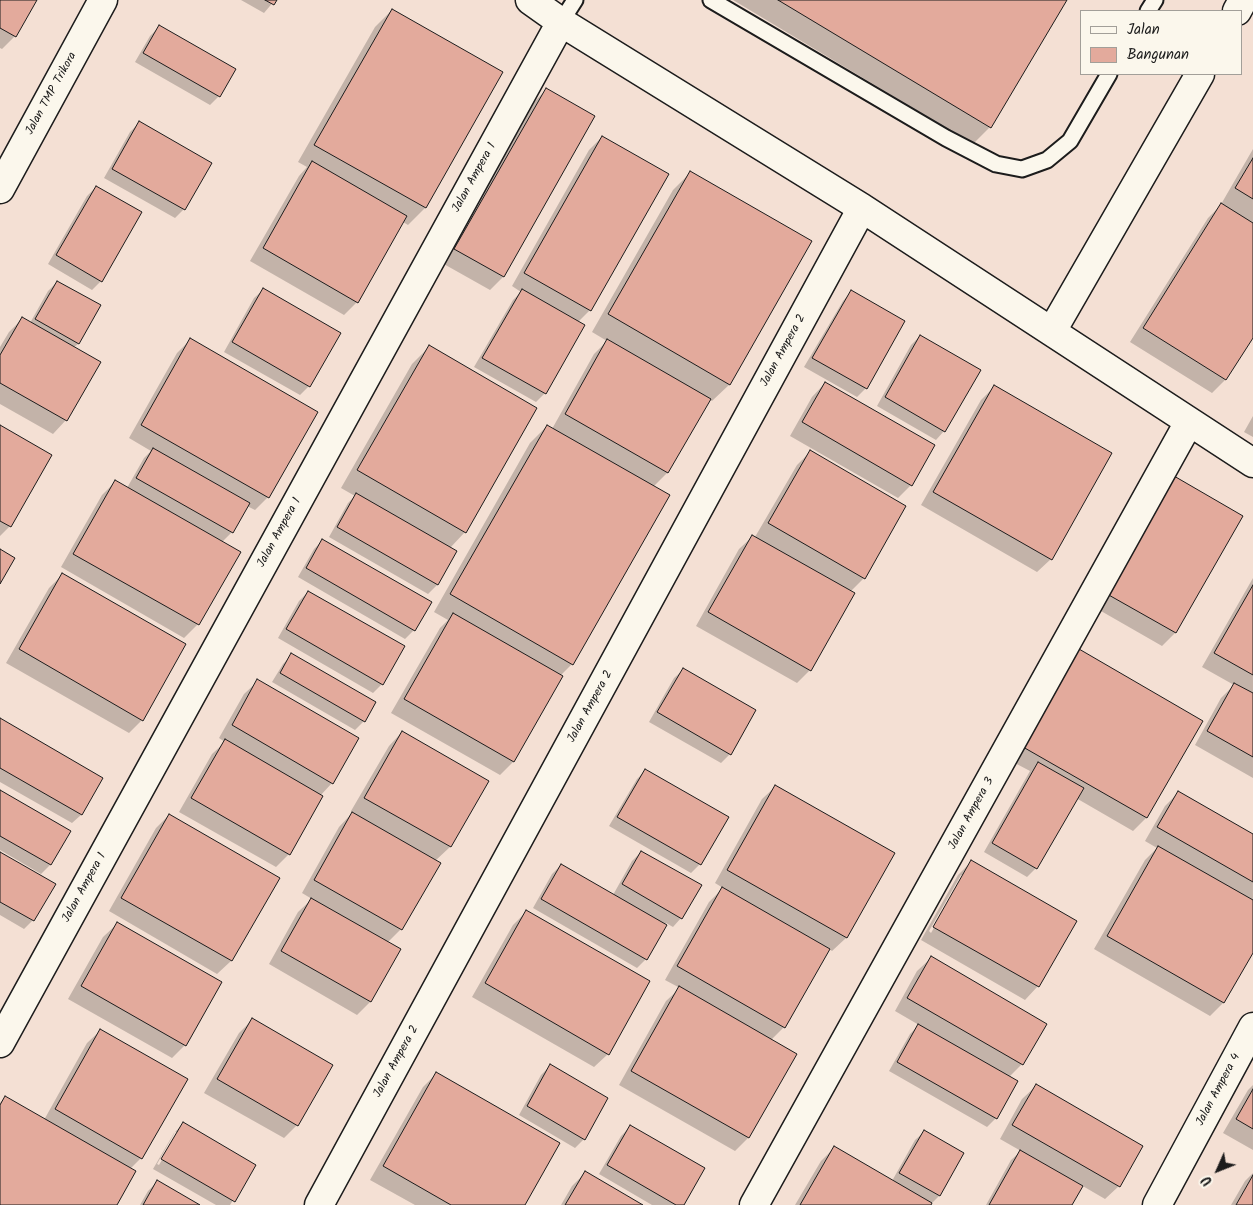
<!DOCTYPE html>
<style>
body{margin:0}
#map{position:relative;width:1253px;height:1205px;overflow:hidden;background:#f4e0d4;font-family:Kalam,sans-serif}
canvas{display:block}
.legend{position:absolute;left:1080px;top:10px;width:162px;height:65px;box-sizing:border-box;background:#fbf7ec;border:1px solid #a29f99;margin:0;padding:6px 9px;list-style:none;font-size:15px;color:#1c1c1c}
.legend li{display:flex;align-items:center;gap:10px;height:25px}
.legend b{width:25px;border:1px solid #a29f99}
.north{position:absolute;left:1193px;top:1145px;width:50px;height:50px;-webkit-text-stroke:4px #fbf7ec;paint-order:stroke;rotate:226deg;font-size:14px;font-weight:700;line-height:20px;text-align:center;color:#1c1c1c}
.north::after{content:'';display:block;margin:auto;width:18px;height:22px;background:#1c1c1c;clip-path:polygon(50% 0,100% 100%,50% 72%,0 100%)}
</style>
<div id="map">
<canvas width="1253" height="1205"></canvas>
<ul class="legend">
<li><b style="height:6px;background:#fbf7ec"></b>Jalan</li>
<li><b style="height:14px;background:#e3aa9c"></b>Bangunan</li>
</ul>
<div class="north">U</div>
</div>
<script>
const context = document.querySelector('canvas').getContext('2d');
context.lineJoin = 'round';
function fillPath(path, color) { context.fillStyle = color; context.fill(path, 'evenodd'); }
const shape = rows => new Path2D(rows.map(r => 'M' + r).join(''));
function stroke(path, color, width, dash) { context.strokeStyle = color; context.lineWidth = width; context.lineCap = dash ? 'butt' : 'round'; context.setLineDash(dash || []); context.stroke(path); }
function write(font, color, halo, rows, align = 'center') {
  context.font = font + ' Kalam,sans-serif'; context.lineWidth = 5; context.setLineDash([]); context.textBaseline = 'middle'; context.strokeStyle = halo; context.fillStyle = color; for (const [text, x, y, turn = 0] of rows) {
    context.save(); context.translate(x, y); context.rotate((+turn || 0) * Math.PI / 180); context.textAlign = isNaN(turn) ? turn : align; if (halo) context.strokeText(text, 0, 0); context.fillText(text, 0, 0); context.restore();
  }
}
fillPath(shape([
 [0,0,35,0,15,36,2,49,0,48],
 [241,0,275,0,264,13],
 [733,0,1066,0,990,127,973,144],
 [392,10,501,73,425,208,408,225,403,222,357,302,344,315,250,261,299,176,307,167,298,162,375,27],
 [159,27,234,70,219,96,210,105,135,62,150,36],
 [546,90,594,117,503,277,490,290,442,263,533,103],
 [139,123,184,209,175,218,104,178,130,132],
 [602,137,590,310,578,322,545,393,536,402,474,367,513,300,521,292,512,286,589,150],
 [1253,149,1253,335,1225,380,1212,393,1130,342,1208,218,1220,206],
 [690,173,730,384,712,401,709,399,667,473,653,487,572,664,560,676,562,676,513,762,500,775,391,713,440,628,448,620,434,612,530,443,547,426,552,429,594,354,607,341,592,332,673,190],
 [96,187,101,281,92,290,48,264,87,196],
 [57,282,99,306,78,344,73,348,66,420,53,434,0,404,0,347,9,332,22,319,30,323,48,291],
 [263,290,309,386,300,395,224,352,254,298],
 [851,292,866,388,857,397,804,367,843,301],
 [920,336,944,431,936,440,877,406,911,345],
 [190,340,268,497,255,510,247,506,232,532,222,542,239,552,198,624,184,638,61,567,102,495,115,482,127,488,144,458,151,451,129,438,177,353],
 [429,347,465,532,450,548,456,551,437,585,428,594,329,537,348,503,355,496,341,488,412,364],
 [825,383,911,485,898,498,790,436,812,397],
 [994,387,1051,559,1037,572,921,505,981,400],
 [1253,416,1253,437,1244,432],
 [0,426,10,526,0,536],
 [810,452,864,578,850,592,810,670,797,683,696,626,739,549,753,536,755,537,797,465],
 [1174,478,1241,516,1175,633,1162,646,1094,607],
 [322,541,414,630,405,639,298,577,314,549],
 [62,575,142,720,129,733,6,663,49,588],
 [1253,578,1253,778,1195,745,1221,698,1234,685,1202,667],
 [308,592,382,684,373,693,278,638,299,601],
 [1079,651,1201,721,1146,818,1133,831,1076,798,1036,868,1027,877,984,852,1030,771,1011,761,1066,664],
 [292,655,375,702,364,721,355,730,272,682,283,664],
 [683,670,730,754,721,763,649,722,674,678],
 [258,681,332,783,320,796,289,854,276,867,179,812,212,754,225,742,219,738,244,694],
 [0,720,81,815,72,823,0,782],
 [402,732,487,781,450,847,435,861,401,929,387,943,399,950,370,1002,357,1015,269,964,298,912,312,899,302,893,339,827,353,812,351,811,389,746],
 [646,770,700,864,691,873,609,826,637,779],
 [776,786,893,853,846,938,832,951,829,949,784,1027,771,1040,795,1054,748,1138,735,1151,619,1085,666,1001,680,988,665,980,709,902,723,888,715,883,762,799],
 [0,792,69,831,50,865,41,874,0,850],
 [1178,793,1253,836,1253,951,1223,1003,1210,1016,1094,949,1145,860,1157,848,1145,841,1165,806],
 [169,815,278,878,231,961,217,974,109,911,156,828],
 [641,852,681,918,673,927,666,923,646,959,637,968,533,908,552,874,561,865,613,895,632,861],
 [0,853,33,920,24,929,0,915],
 [971,862,1038,986,1025,1000,921,940,958,875],
 [961,875,964,875,931,933,929,931],
 [526,912,608,1054,594,1067,472,997,513,925],
 [117,924,185,1045,172,1058,68,999,103,937],
 [931,958,1022,1064,1009,1077,996,1118,987,1127,889,1071,910,1034,919,1025,895,1011,917,971],
 [252,1020,297,1125,284,1138,204,1093,239,1033],
 [101,1030,141,1158,130,1169,115,1205,0,1205,0,1103,5,1097,44,1120,87,1043],
 [550,1066,584,1139,575,1148,519,1115,541,1075],
 [436,1074,524,1205,415,1205,370,1180,423,1087],
 [1253,1085,1253,1150,1223,1133,1248,1090],
 [1036,1086,1119,1186,1105,1199,1081,1185,1070,1205,986,1205,1011,1160,1021,1151,1000,1139,1022,1099],
 [183,1124,255,1165,230,1205,216,1205,153,1169,174,1133],
 [175,1132,178,1132,159,1165,157,1164],
 [630,1127,682,1205,652,1205,599,1174,621,1136],
 [924,1132,962,1153,939,1196,930,1205,795,1205,821,1161,834,1148,892,1181,915,1140],
 [585,1173,641,1205,561,1205,572,1186],
 [1253,1173,1253,1205,1231,1205,1245,1181],
 [157,1182,198,1205,140,1205,148,1191]
]), '#0003');
const building = shape([
 [0,0,37,0,16,37,0,28,0,0],
 [265,0,277,0,274,5,265,0],
 [778,0,1067,0,991,128,778,0],
 [392,9,503,72,426,208,314,145,392,9],
 [159,25,236,69,220,97,143,53,159,25],
 [546,88,595,116,504,277,454,249,546,88],
 [139,121,212,163,185,210,112,169,139,121],
 [602,136,669,174,591,311,524,273,602,136],
 [1253,158,1253,199,1235,188,1253,158],
 [312,161,407,216,358,303,263,248,312,161],
 [690,171,812,241,730,385,608,314,690,171],
 [96,186,142,212,102,282,56,255,96,186],
 [1221,203,1253,223,1253,338,1226,380,1143,328,1221,203],
 [57,281,101,305,79,344,35,319,57,281],
 [263,288,341,333,310,387,232,342,263,288],
 [522,289,585,325,546,394,482,358,522,289],
 [851,290,905,321,867,389,812,358,851,290],
 [22,317,101,362,67,421,0,383,0,355,22,317],
 [920,335,981,370,945,432,885,397,920,335],
 [190,338,318,412,269,498,141,425,190,338],
 [607,339,711,399,668,473,565,414,607,339],
 [429,345,537,408,466,533,357,470,429,345],
 [825,382,935,445,912,486,802,422,825,382],
 [994,385,1112,453,1052,560,933,492,994,385],
 [0,425,52,455,11,527,0,521,0,425],
 [547,425,670,495,573,665,450,594,547,425],
 [153,448,250,503,233,533,136,478,153,448],
 [810,450,906,506,865,579,768,523,810,450],
 [1174,476,1243,516,1176,633,1107,594,1174,476],
 [115,480,241,552,199,625,73,554,115,480],
 [356,493,457,551,438,585,337,527,356,493],
 [752,535,855,593,811,671,708,612,752,535],
 [322,539,432,602,415,631,306,568,322,539],
 [0,549,15,558,0,584,0,549],
 [62,573,186,644,143,721,19,649,62,573],
 [1253,585,1253,675,1214,653,1253,585],
 [308,591,405,646,383,685,286,629,308,591],
 [453,613,563,676,514,762,404,699,453,613],
 [1079,649,1203,721,1147,818,1023,747,1079,649],
 [291,653,376,702,365,722,280,673,291,653],
 [683,668,756,710,731,755,657,712,683,668],
 [257,679,359,738,333,784,232,725,257,679],
 [1234,683,1253,693,1253,757,1207,731,1234,683],
 [0,718,103,778,82,815,0,768,0,718],
 [402,731,489,781,451,847,364,798,402,731],
 [225,739,323,796,290,855,191,798,225,739],
 [1038,762,1084,788,1037,869,992,843,1038,762],
 [645,769,729,817,701,865,617,817,645,769],
 [775,785,895,853,847,938,727,870,775,785],
 [0,790,71,831,51,865,0,836,0,790],
 [1178,791,1253,834,1253,882,1157,827,1178,791],
 [352,812,441,863,402,930,314,880,352,812],
 [169,814,280,878,232,961,121,898,169,814],
 [1158,846,1253,900,1253,953,1224,1003,1107,936,1158,846],
 [641,851,702,885,682,919,622,884,641,851],
 [0,852,56,884,34,921,0,902,0,852],
 [971,860,1077,921,1039,987,933,927,971,860],
 [561,864,667,925,647,960,541,899,561,864],
 [722,887,830,949,785,1028,677,966,722,887],
 [311,898,401,949,371,1002,281,951,311,898],
 [526,910,650,981,609,1055,485,983,526,910],
 [117,922,222,982,186,1046,81,986,117,922],
 [931,956,1047,1024,1023,1065,907,998,931,956],
 [679,986,797,1054,749,1138,631,1071,679,986],
 [252,1018,333,1065,298,1126,217,1079,252,1018],
 [918,1024,1018,1081,997,1119,897,1062,918,1024],
 [100,1029,188,1079,142,1159,55,1109,100,1029],
 [550,1064,608,1098,585,1140,527,1106,550,1064],
 [436,1072,560,1143,525,1205,451,1205,383,1166,436,1072],
 [1036,1084,1143,1146,1120,1187,1012,1125,1036,1084],
 [1253,1089,1253,1129,1236,1119,1253,1089],
 [5,1096,136,1171,117,1205,0,1205,0,1105,5,1096],
 [183,1122,256,1165,235,1202,161,1159,183,1122],
 [630,1125,705,1168,684,1205,676,1205,607,1165,630,1125],
 [924,1130,964,1153,940,1196,899,1173,924,1130],
 [834,1146,932,1203,931,1205,800,1205,834,1146],
 [1020,1150,1083,1186,1072,1205,989,1205,1020,1150],
 [585,1171,643,1205,565,1205,585,1171],
 [1253,1175,1253,1205,1236,1205,1253,1175],
 [157,1180,200,1205,143,1205,157,1180]
]);
fillPath(building, '#e3aa9c');
stroke(building, '#1c1c1c', 1);
const service = shape([
 [711,0,946,138,996,164,1022,169,1047,160,1070,141,1109,74],
 [1148,11,1155,0],
 [561,22,575,0]
]);
const minor = shape([
 [530,0,561,22,862,208,1253,463],
 [1237,11,1243,0],
 [1052,331,1200,74],
 [0,1043,561,22],
 [319,1205,862,208],
 [754,1205,1189,422],
 [1157,1205,1253,1027]
]);
const trunk = shape([
 [0,189,103,0]
]);
stroke(service, '#1c1c1c', 19);
stroke(minor, '#1c1c1c', 31);
stroke(trunk, '#1c1c1c', 31);
stroke(service, '#fbf7ec', 15);
stroke(minor, '#fbf7ec', 28);
stroke(trunk, '#fbf7ec', 28);
write('12px', '#1c1c1c', '#fbf7ec', [
 ["Jalan TMP Trikora",52,94,-61],
 ["Jalan Ampera 1",475,178,-61],
 ["Jalan Ampera 2",784,351,-61],
 ["Jalan Ampera 1",280,533,-61],
 ["Jalan Ampera 2",591,707,-61],
 ["Jalan Ampera 3",972,814,-61],
 ["Jalan Ampera 1",85,888,-61],
 ["Jalan Ampera 2",397,1062,-61],
 ["Jalan Ampera 4",1219,1090,-62]
]);
</script>
